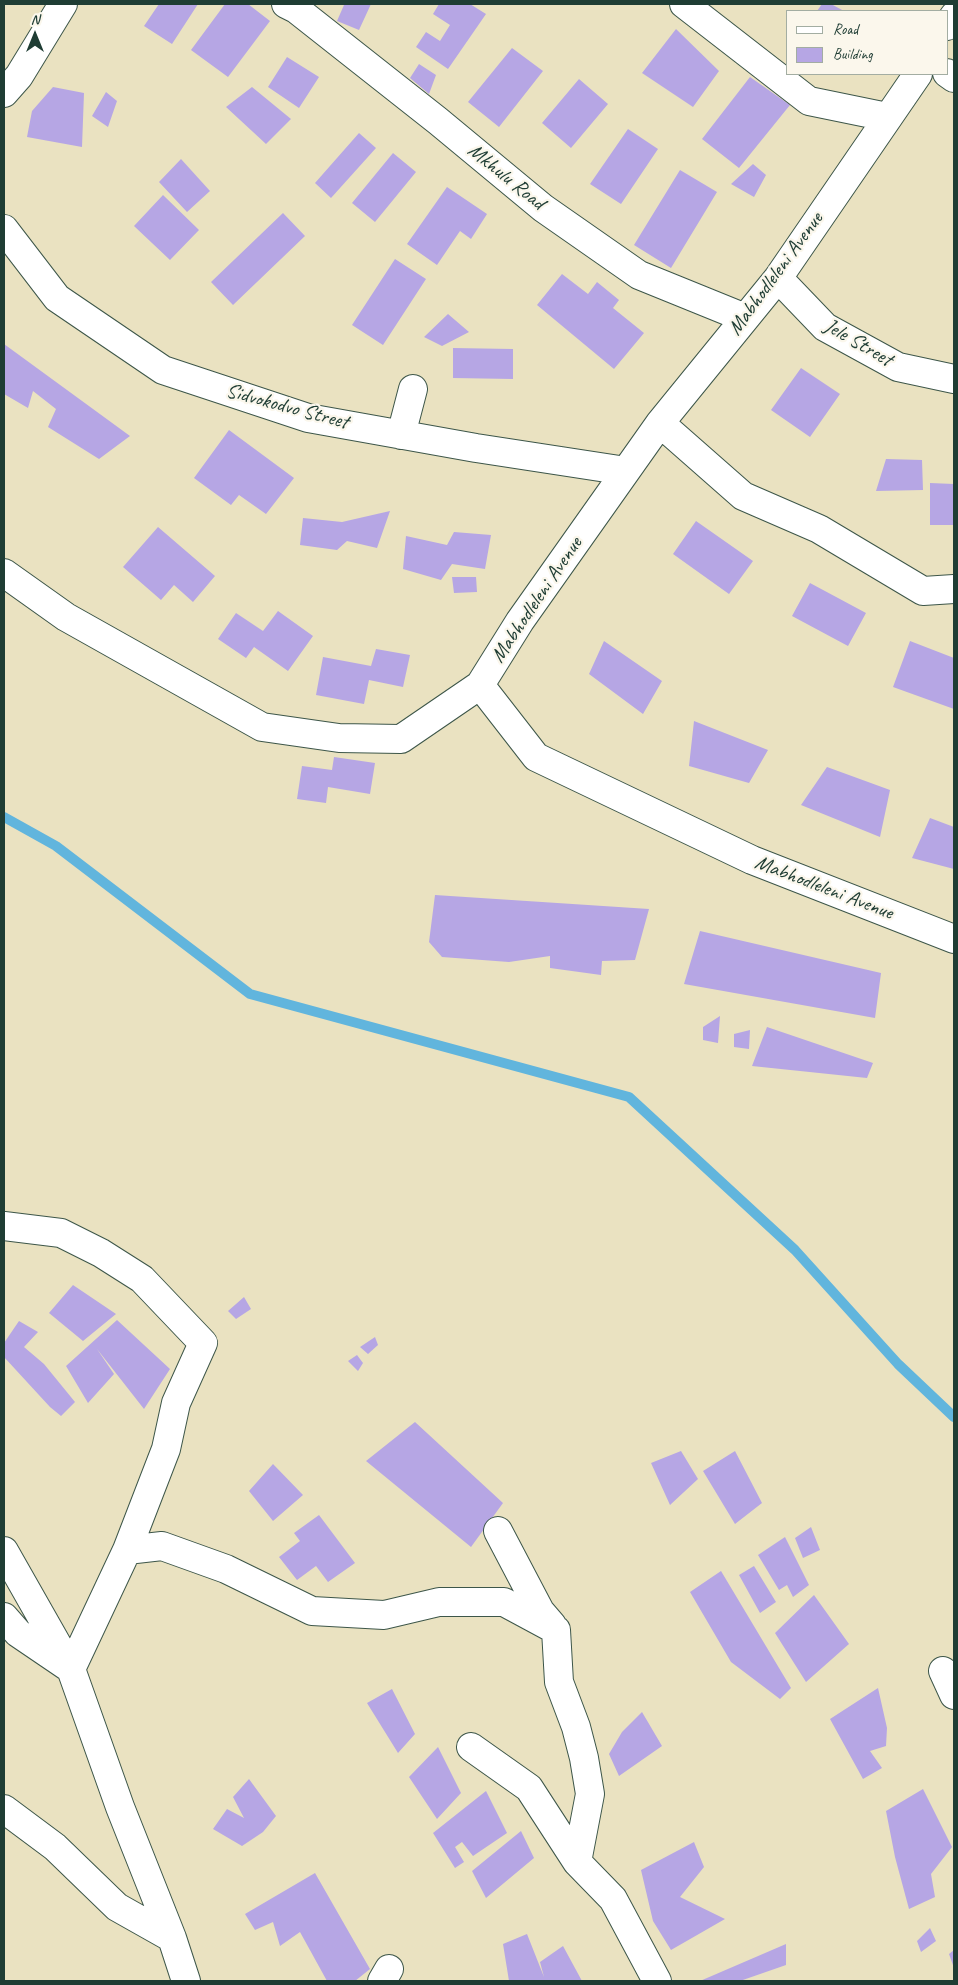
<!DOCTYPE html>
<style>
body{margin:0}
#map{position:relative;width:958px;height:1985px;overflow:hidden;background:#eae2c1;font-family:Caveat,sans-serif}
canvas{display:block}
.frame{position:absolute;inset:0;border:5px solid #1f3d34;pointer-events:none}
.legend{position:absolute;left:786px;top:10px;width:162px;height:65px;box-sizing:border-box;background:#fbf7ec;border:1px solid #a3ada2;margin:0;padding:6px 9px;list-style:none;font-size:15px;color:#1f3d34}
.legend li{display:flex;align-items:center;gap:10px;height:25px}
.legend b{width:25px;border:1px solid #a3ada2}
.north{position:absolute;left:10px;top:10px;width:50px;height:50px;-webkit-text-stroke:4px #fbf7ec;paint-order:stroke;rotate:0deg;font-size:14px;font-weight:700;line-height:20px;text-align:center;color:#1f3d34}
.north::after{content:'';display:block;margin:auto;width:18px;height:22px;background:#1f3d34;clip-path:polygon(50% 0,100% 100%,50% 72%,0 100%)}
</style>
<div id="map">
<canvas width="958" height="1985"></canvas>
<div class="frame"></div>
<ul class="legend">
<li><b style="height:6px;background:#fff"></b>Road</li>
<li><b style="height:14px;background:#b6a6e4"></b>Building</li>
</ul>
<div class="north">N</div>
</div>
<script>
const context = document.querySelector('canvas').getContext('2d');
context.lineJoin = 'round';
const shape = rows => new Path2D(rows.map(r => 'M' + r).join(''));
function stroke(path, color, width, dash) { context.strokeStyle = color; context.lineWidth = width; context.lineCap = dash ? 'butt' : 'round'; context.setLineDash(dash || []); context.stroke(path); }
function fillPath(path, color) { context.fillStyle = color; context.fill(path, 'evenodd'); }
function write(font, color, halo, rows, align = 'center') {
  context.font = font + ' Caveat,sans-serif'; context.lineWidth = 4.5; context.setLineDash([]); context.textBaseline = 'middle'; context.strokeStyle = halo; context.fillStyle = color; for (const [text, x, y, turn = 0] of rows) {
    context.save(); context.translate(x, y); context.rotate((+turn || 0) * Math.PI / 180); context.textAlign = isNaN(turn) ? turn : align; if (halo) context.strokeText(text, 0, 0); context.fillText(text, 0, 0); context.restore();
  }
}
stroke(shape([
 [4,817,56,846,250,994,629,1097,795,1250,898,1364,954,1417]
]), '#61b5dd', 10);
fillPath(shape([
 [159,4,198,4,172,44,144,26],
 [225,4,248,4,270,21,228,77,191,50],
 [341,4,371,4,359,30,337,21,344,5],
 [439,4,470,4,486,14,448,69,416,47,426,32,440,41,450,25,433,14],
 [822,4,831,4,844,11,817,11],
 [676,29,719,71,693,107,642,73],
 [512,48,543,71,499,127,468,102],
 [287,57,319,77,299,108,268,87],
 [419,64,436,75,429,94,410,78],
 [750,77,790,105,739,168,702,139],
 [579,79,608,104,571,148,542,123],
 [53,87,84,93,82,147,27,137,32,111],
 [252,87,291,119,266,144,226,107],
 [106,92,117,101,108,127,92,116],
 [628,129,658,149,621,204,590,184],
 [359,133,376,148,331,198,315,183],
 [393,153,416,172,375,222,352,203],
 [181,159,210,191,187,212,159,182],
 [753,164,766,175,754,197,731,184],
 [680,170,717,192,671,268,634,245],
 [447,187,487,214,471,239,460,231,437,265,407,244],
 [163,195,199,230,170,260,134,226],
 [283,213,305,236,233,305,211,282],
 [395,259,426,279,383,345,352,325],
 [562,274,588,294,597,282,619,300,613,308,644,333,614,369,537,305],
 [448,314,469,332,442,346,424,337],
 [4,344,130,436,99,459,48,427,56,409,33,391,28,408,4,394],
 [453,348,513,349,513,379,453,378],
 [801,368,840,394,810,437,771,410],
 [229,430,294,478,266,514,239,495,231,505,194,478],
 [886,459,922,460,923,490,876,491],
 [930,483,954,484,954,525,930,525],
 [390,511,377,548,347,541,337,550,300,545,303,518,342,522],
 [696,521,753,561,729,594,673,554],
 [158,527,215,576,193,602,174,585,161,600,123,567],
 [454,532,491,535,485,569,452,564,441,580,403,569,406,536,447,545],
 [452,577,476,577,477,592,454,593],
 [810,583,866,613,848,646,792,616],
 [278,611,313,636,288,671,254,647,246,658,218,639,236,613,263,631],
 [604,641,662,681,643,714,589,674],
 [910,641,954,658,954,709,893,687],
 [376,649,410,655,403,687,369,680,364,704,316,695,323,657,371,666],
 [694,721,768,750,749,783,689,766],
 [334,757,375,763,370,794,328,787,326,803,297,799,302,766,332,770],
 [827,767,890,790,880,837,801,805],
 [930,818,954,827,954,869,912,858],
 [435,895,649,909,635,960,602,961,601,975,550,968,550,956,509,962,442,957,429,942],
 [700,931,881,973,875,1018,684,984],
 [720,1016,718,1043,703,1040,703,1027],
 [767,1027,873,1063,867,1078,752,1066],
 [750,1030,749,1049,734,1047,734,1034],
 [73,1285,116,1314,83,1341,49,1313],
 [244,1297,251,1309,236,1319,228,1311],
 [117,1320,170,1369,144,1409,97,1349,114,1374,88,1403,66,1366],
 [19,1321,38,1332,24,1347,44,1364,75,1402,61,1416,50,1407,4,1357,4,1343],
 [375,1337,378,1345,368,1354,360,1347],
 [357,1355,363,1363,358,1371,348,1361],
 [415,1422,503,1503,471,1547,366,1461],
 [681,1451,698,1479,670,1505,651,1463],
 [735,1451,762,1503,735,1524,703,1471],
 [273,1464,303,1495,273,1521,249,1491],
 [319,1515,355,1563,328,1582,316,1566,297,1580,279,1557,300,1541,294,1533],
 [811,1527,820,1550,803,1558,795,1538],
 [785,1537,809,1585,793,1597,787,1585,779,1590,758,1555],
 [754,1566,776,1602,760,1613,739,1575],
 [721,1571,791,1688,780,1699,731,1662,690,1592],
 [814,1595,849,1644,806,1682,775,1633],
 [878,1688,887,1728,886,1746,870,1751,882,1768,863,1779,830,1719],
 [392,1689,415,1734,398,1753,367,1703],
 [642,1712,662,1746,619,1776,609,1754,622,1732],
 [438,1747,461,1793,437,1819,409,1777],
 [249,1779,276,1816,263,1832,242,1846,213,1829,227,1809,244,1818,233,1797],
 [923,1789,952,1847,931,1874,935,1897,909,1909,895,1857,886,1811],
 [486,1791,507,1833,473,1856,462,1842,455,1847,464,1862,455,1868,433,1833],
 [521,1831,534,1858,486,1898,472,1871],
 [694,1842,704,1867,680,1897,725,1919,671,1950,653,1921,641,1870],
 [315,1873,370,1969,355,1981,327,1981,300,1932,280,1946,273,1922,255,1930,245,1914],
 [930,1928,936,1941,921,1952,917,1941],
 [527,1934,544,1977,540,1962,563,1946,582,1981,544,1981,546,1980,509,1981,503,1944],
 [786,1944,786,1965,740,1981,700,1981],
 [954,1950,954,1968,949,1954]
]), '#b6a6e4');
const minor = shape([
 [286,4,296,9,438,121,543,208,639,275,745,318],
 [684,4,809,101,887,117],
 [947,26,954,16],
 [947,73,954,78],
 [918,74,778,278,660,423,520,621,480,685,536,757,752,860,954,939],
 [4,93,19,76,63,4],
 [4,229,57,298,163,370,308,418,476,448,626,471],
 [778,278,825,327,898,367,954,379],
 [660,423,743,496,819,529,923,591,954,589],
 [401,435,413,389],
 [4,573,66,617,262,727,339,738,401,739,480,685],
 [4,1226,61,1233,101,1253,142,1279,203,1343,176,1403,166,1449,127,1550,71,1669,18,1633,4,1617],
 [498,1531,540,1611,552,1625],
 [127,1550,162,1546,226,1569,312,1611,384,1615,439,1602,504,1602,556,1630,559,1682,576,1727,584,1758,590,1794,577,1862],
 [4,1551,71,1669,120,1807,172,1938,186,1981],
 [943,1671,954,1695],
 [471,1747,529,1788,577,1862,613,1899,657,1981],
 [4,1809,55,1847,117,1907,172,1938],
 [382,1981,389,1969]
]);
stroke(minor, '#3d5649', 30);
stroke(minor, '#fff', 28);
write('21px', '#1f3d34', '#fbf7ec', [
 ["Mkhulu Road",506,177,39],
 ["Mabhodleleni Avenue",776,274,-54],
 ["Jele Street",858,343,30],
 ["Sidvokodvo Street",287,407,15],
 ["Mabhodleleni Avenue",537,600,-56],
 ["Mabhodleleni Avenue",824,888,21]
]);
</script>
